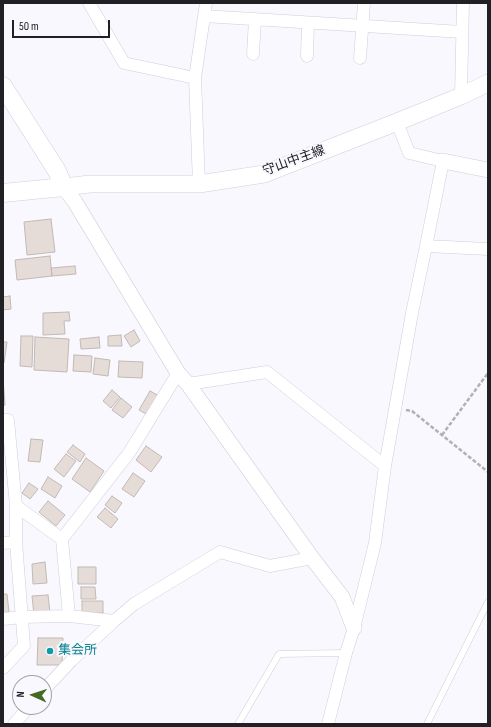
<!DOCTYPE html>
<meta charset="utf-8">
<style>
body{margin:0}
#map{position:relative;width:491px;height:727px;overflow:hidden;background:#f8f8fe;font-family:"Sofia Sans Condensed",sans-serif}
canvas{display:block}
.frame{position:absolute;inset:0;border:4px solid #212125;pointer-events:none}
.north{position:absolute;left:12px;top:675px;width:40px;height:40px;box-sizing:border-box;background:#f8f8fe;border:1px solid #a2a2a7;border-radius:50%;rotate:273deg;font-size:11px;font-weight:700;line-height:16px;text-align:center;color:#212125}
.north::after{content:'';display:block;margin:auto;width:14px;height:18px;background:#446a24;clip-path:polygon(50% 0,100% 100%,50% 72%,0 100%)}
.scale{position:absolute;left:12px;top:20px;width:98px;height:18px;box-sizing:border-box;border:2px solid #212125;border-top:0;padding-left:5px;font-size:12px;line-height:14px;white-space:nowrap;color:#212125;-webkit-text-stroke:3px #f8f8fe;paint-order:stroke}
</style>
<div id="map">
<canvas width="491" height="727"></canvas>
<div class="frame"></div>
<div class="north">N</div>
<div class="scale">50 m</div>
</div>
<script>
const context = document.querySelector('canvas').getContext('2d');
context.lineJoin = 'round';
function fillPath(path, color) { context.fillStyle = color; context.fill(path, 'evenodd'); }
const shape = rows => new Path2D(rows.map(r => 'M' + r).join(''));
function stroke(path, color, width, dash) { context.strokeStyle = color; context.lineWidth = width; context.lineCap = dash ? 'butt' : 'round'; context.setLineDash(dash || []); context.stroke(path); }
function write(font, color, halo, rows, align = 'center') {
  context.font = font + ' "Sofia Sans Condensed","Noto Sans JP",sans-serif'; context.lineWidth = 4; context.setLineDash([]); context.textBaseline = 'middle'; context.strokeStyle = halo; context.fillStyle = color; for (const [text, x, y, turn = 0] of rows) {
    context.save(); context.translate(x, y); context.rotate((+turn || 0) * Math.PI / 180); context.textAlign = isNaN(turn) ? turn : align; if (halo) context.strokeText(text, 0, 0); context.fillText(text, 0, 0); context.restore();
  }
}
const building = shape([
 [51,219,55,252,27,255,24,222,51,219],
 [50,256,52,276,17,280,15,260,50,256],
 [75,266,76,274,52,276,51,268,75,266],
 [10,296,11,309,3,310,3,297,10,296],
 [69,312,70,321,64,321,65,334,43,335,43,313,69,312],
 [134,330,140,341,131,347,124,336,134,330],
 [121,335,122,346,108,346,108,336,121,335],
 [21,336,33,336,32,367,20,366,21,336],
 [35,337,69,339,67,372,34,370,35,337],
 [99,337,100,348,81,349,80,339,99,337],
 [3,342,7,342,4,363,3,363,3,342],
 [74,355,92,356,91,372,73,371,74,355],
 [95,358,110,360,108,376,93,374,95,358],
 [119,361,143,362,142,378,118,377,119,361],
 [3,378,5,405,3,406,3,378],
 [112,390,120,397,111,408,103,401,112,390],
 [150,391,159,396,148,415,139,410,150,391],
 [121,398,132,407,123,418,112,410,121,398],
 [31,439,43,440,40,462,28,461,31,439],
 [73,445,85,454,80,462,67,452,73,445],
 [146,446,162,457,151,472,136,460,146,446],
 [66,454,76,461,64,477,54,469,66,454],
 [86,458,104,471,90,492,72,479,86,458],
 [133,473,145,481,134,497,122,489,133,473],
 [48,477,62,486,55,498,41,489,48,477],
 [29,483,38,489,30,499,22,493,29,483],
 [112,496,122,503,115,513,105,505,112,496],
 [48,501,65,515,56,526,39,512,48,501],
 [105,508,118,519,111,528,97,517,105,508],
 [45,562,47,583,33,584,32,564,45,562],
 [78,567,96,567,96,584,78,584,78,567],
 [81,587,95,587,96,599,81,599,81,587],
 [3,594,7,594,9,612,3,613,3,594],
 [48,595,50,613,34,615,32,596,48,595],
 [82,601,103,601,103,613,82,614,82,601],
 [38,638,63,638,62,665,37,665,38,638]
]);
fillPath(building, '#e5dcd7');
stroke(building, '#c2b9b5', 1);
const service = shape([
 [238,724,279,654,346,653],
 [427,724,488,602]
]);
const minor = shape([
 [89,3,124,63,195,78],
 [204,16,462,32],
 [253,54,255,19],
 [307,56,308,23],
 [360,58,364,3],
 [461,96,463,3],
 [199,184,195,78,206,3],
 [426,246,488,249],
 [188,384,267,372,385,466],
 [3,420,8,420,16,506,62,539],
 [3,543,16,542],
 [69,616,62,539,129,453,178,373],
 [3,619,22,617,69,616,114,621],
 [3,668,24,646,16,542,16,506],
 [44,690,71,661,114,621,134,604,220,552,270,566,312,558],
 [14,724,29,707],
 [328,724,346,653,354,628,375,543,385,466,412,313,426,246,443,161,409,153,397,122]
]);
const tertiary = shape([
 [443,161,488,170],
 [64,187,75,202,178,373,188,384,312,558,342,597,354,628]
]);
const secondary = shape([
 [64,187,90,184,199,184,264,174,397,122,461,96,488,83]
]);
const primary = shape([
 [3,86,57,171,64,187,3,193]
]);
stroke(service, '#cecfd7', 7);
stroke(minor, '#cecfd7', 13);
stroke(tertiary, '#cecfd7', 16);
stroke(secondary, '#cecfd7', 18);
stroke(primary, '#cecfd7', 19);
stroke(shape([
 [406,410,412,411,488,472],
 [442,435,488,373]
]), '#b1b1b6', 2.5, [4, 2]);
stroke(service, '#fff', 6);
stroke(minor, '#fff', 12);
stroke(tertiary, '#fff', 15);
stroke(secondary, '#fff', 17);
stroke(primary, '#fff', 18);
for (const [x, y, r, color] of [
 [50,651,4,"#0f9aa8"]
]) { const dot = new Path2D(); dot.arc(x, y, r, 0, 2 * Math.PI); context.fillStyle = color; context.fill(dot); stroke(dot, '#f8f8fe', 1.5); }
write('13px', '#212125', '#f8f8fe', [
 ["守山中主線",294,161,-20]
]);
write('13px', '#0d838f', '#f8f8fe', [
 ["集会所",58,651]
], 'left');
</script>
